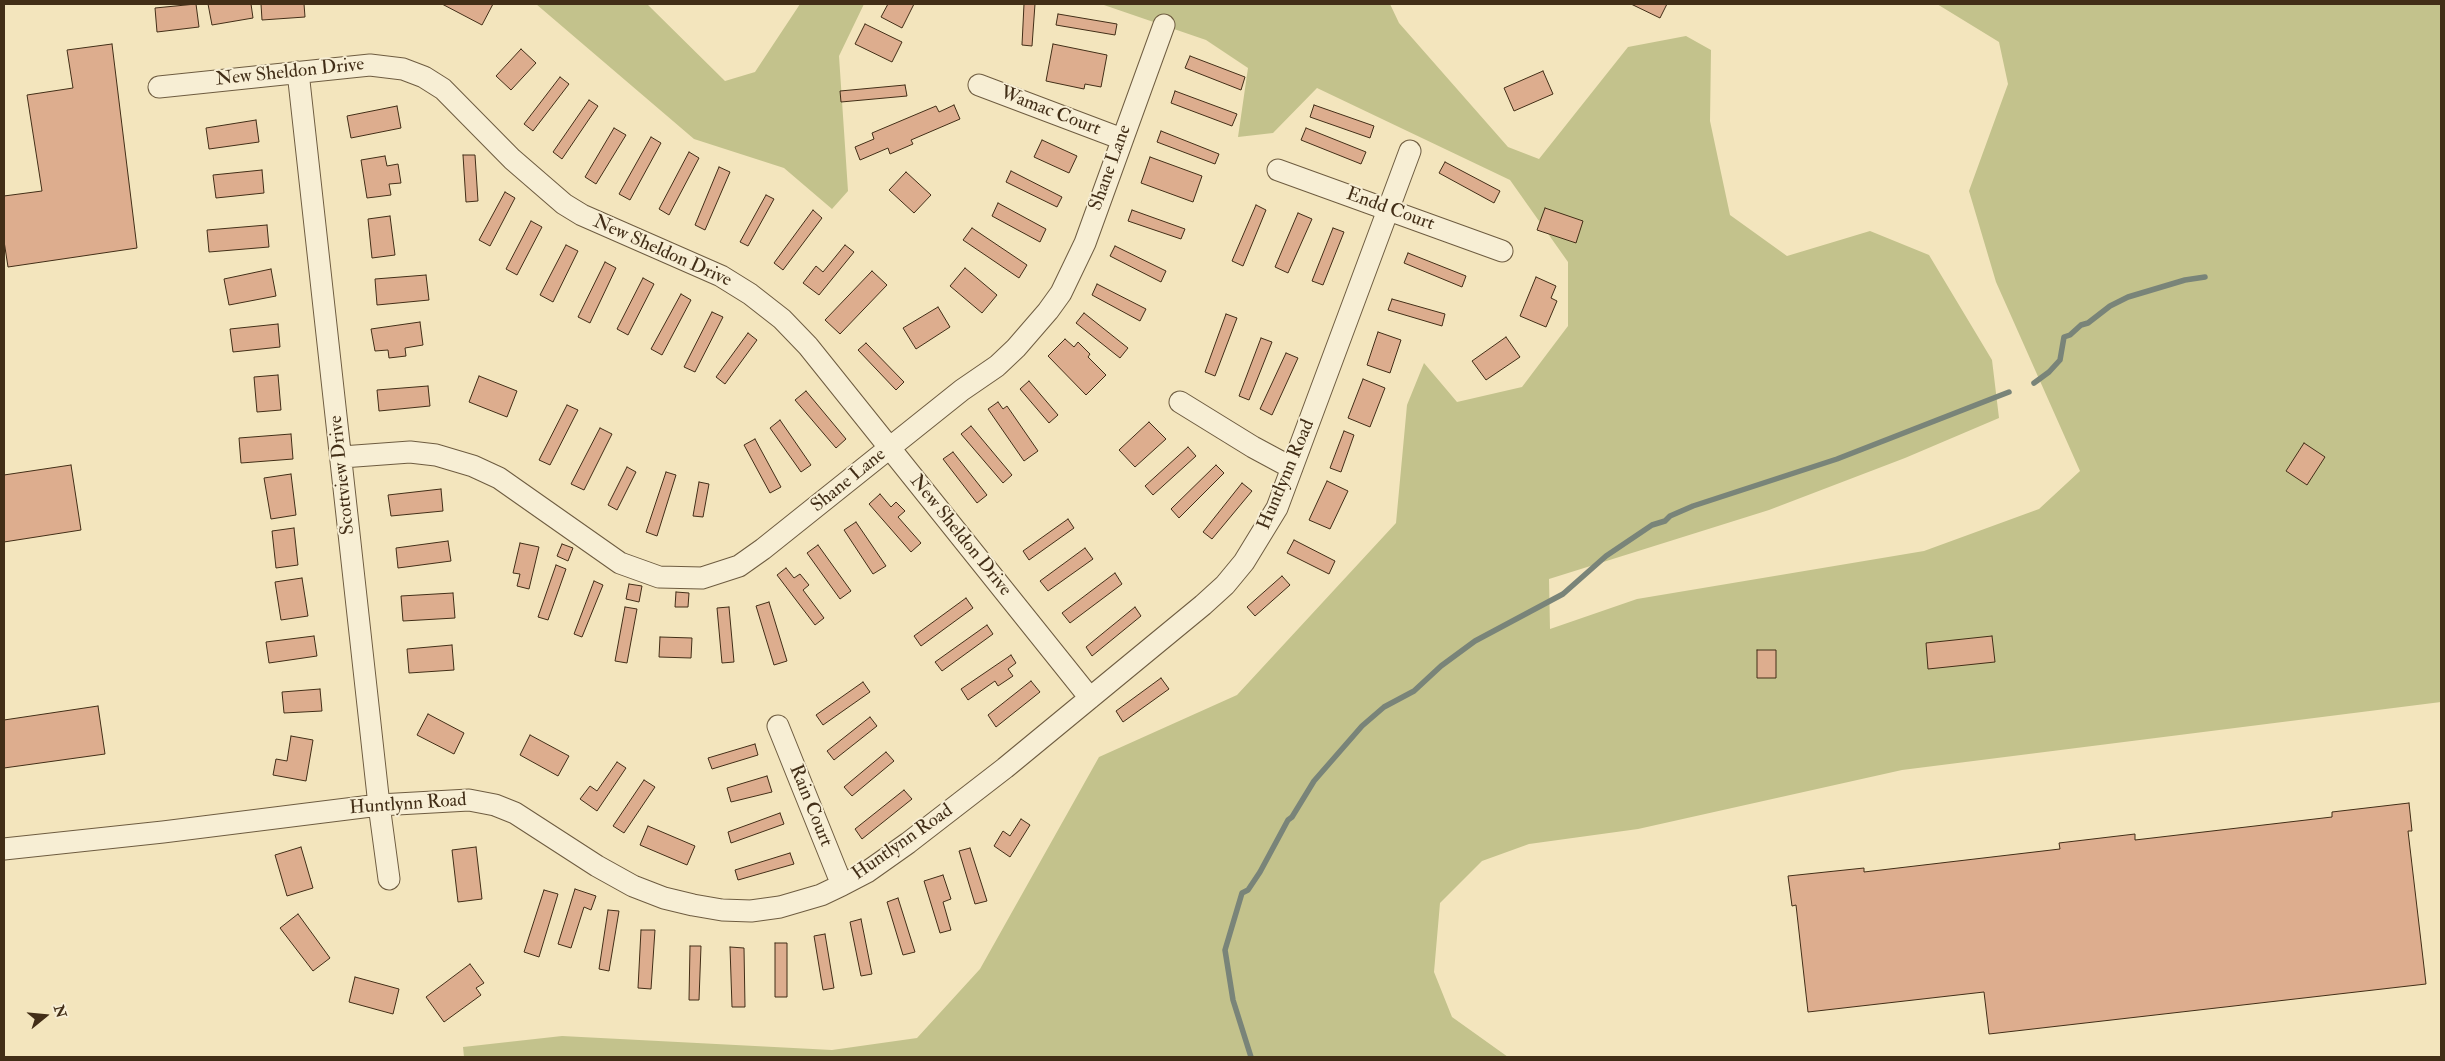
<!DOCTYPE html>
<style>
body{margin:0}
#map{position:relative;width:2445px;height:1061px;overflow:hidden;background:#f3e5bd;font-family:"IM FELL Double Pica",serif}
canvas{display:block}
.frame{position:absolute;inset:0;border:5px solid #422e17;pointer-events:none}
.north{position:absolute;left:20px;top:991px;width:50px;height:50px;-webkit-text-stroke:4px #f7eed4;paint-order:stroke;rotate:73deg;font-size:14px;font-weight:700;line-height:20px;text-align:center;color:#422e17}
.north::after{content:'';display:block;margin:auto;width:18px;height:22px;background:#422e17;clip-path:polygon(50% 0,100% 100%,50% 72%,0 100%)}
</style>
<div id="map">
<canvas width="2445" height="1061"></canvas>
<div class="frame"></div>
<div class="north">N</div>
</div>
<script>
const context = document.querySelector('canvas').getContext('2d');
context.lineJoin = 'round';
function fillPath(path, color) { context.fillStyle = color; context.fill(path, 'evenodd'); }
const shape = rows => new Path2D(rows.map(r => 'M' + r).join(''));
function stroke(path, color, width, dash) { context.strokeStyle = color; context.lineWidth = width; context.lineCap = dash ? 'butt' : 'round'; context.setLineDash(dash || []); context.stroke(path); }
function write(font, color, halo, rows, align = 'center') {
  context.font = font + ' "IM FELL Double Pica",serif'; context.lineWidth = 4; context.setLineDash([]); context.textBaseline = 'middle'; context.strokeStyle = halo; context.fillStyle = color; for (const [text, x, y, turn = 0] of rows) {
    context.save(); context.translate(x, y); context.rotate((+turn || 0) * Math.PI / 180); context.textAlign = isNaN(turn) ? turn : align; if (halo) context.strokeText(text, 0, 0); context.fillText(text, 0, 0); context.restore();
  }
}
fillPath(shape([
 [536,4,647,4,725,81,755,72,800,4,864,4,839,56,848,191,832,209,784,168,694,139],
 [1101,4,1390,4,1399,23,1508,147,1539,159,1628,47,1686,36,1711,50,1710,121,1730,215,1787,256,1870,231,1929,255,1992,360,1999,418,1905,458,1769,510,1549,579,1550,629,1637,599,1924,551,2039,509,2080,471,1996,282,1969,191,2008,84,1999,42,1937,4,2441,4,2441,702,1902,770,1638,829,1529,844,1482,861,1440,903,1434,972,1452,1017,1508,1057,464,1057,463,1047,562,1036,832,1050,917,1038,980,969,1099,757,1237,695,1396,523,1407,405,1424,363,1457,402,1522,387,1568,326,1568,262,1510,180,1317,88,1273,133,1238,137,1248,68,1206,40]
]), '#c3c28c');
stroke(shape([
 [2034,383,2049,372,2060,360,2064,337,2070,335,2081,325,2088,323,2110,306,2128,297,2185,280,2205,277],
 [1251,1057,1233,1000,1225,950,1242,893,1248,890,1260,872,1288,820,1292,817,1314,781,1362,726,1384,707,1414,691,1441,666,1475,641,1563,594,1606,556,1652,525,1665,521,1670,516,1693,506,1837,459,2009,392]
]), '#798479', 5.5);
const building = shape([
 [196,4,199,27,157,32,155,8,196,4],
 [208,4,251,4,253,18,212,25,208,4],
 [261,4,304,4,305,17,262,20,261,4],
 [442,4,493,4,482,25,442,4],
 [888,4,914,4,902,28,881,17,888,4],
 [1024,4,1035,4,1032,46,1022,45,1024,4],
 [1631,4,1667,4,1660,18,1631,4],
 [1058,14,1117,24,1115,35,1056,25,1058,14],
 [865,24,902,42,892,62,855,44,865,24],
 [112,44,137,248,8,267,4,241,4,196,42,191,27,95,73,88,67,50,112,44],
 [1053,44,1107,55,1101,87,1085,84,1084,89,1046,81,1053,44],
 [521,49,536,63,511,90,496,76,521,49],
 [1190,56,1245,77,1241,90,1185,68,1190,56],
 [1543,71,1553,94,1514,111,1504,88,1543,71],
 [560,77,569,84,533,131,524,124,560,77],
 [905,85,907,96,841,102,840,91,905,85],
 [1175,91,1237,114,1232,126,1171,103,1175,91],
 [589,100,598,106,562,159,553,152,589,100],
 [954,105,960,119,911,140,913,144,890,154,888,148,860,160,855,147,874,139,872,133,936,106,939,112,954,105],
 [1314,105,1374,126,1370,138,1310,117,1314,105],
 [397,106,401,128,351,138,347,116,397,106],
 [256,120,259,142,209,149,206,128,256,120],
 [614,128,626,135,596,184,585,177,614,128],
 [1306,128,1366,152,1361,164,1301,140,1306,128],
 [1161,131,1219,154,1215,164,1157,142,1161,131],
 [651,137,661,143,630,200,619,194,651,137],
 [1042,140,1077,156,1069,173,1034,157,1042,140],
 [689,152,699,158,669,215,659,209,689,152],
 [463,155,475,155,478,201,466,202,463,155],
 [385,156,387,166,398,164,401,183,389,184,391,195,367,198,361,160,385,156],
 [1150,157,1202,176,1193,202,1141,183,1150,157],
 [1445,162,1500,191,1494,203,1439,173,1445,162],
 [719,167,730,172,705,230,695,225,719,167],
 [262,170,264,193,216,198,213,175,262,170],
 [1011,171,1062,197,1057,207,1006,182,1011,171],
 [906,172,931,195,914,213,889,190,906,172],
 [505,192,515,198,490,246,479,240,505,192],
 [766,195,774,199,748,246,740,242,766,195],
 [998,203,1046,229,1040,242,992,216,998,203],
 [1256,205,1266,210,1243,266,1232,261,1256,205],
 [1545,208,1583,221,1576,243,1537,230,1545,208],
 [813,210,822,218,783,270,774,263,813,210],
 [1132,210,1185,229,1181,239,1128,221,1132,210],
 [1298,213,1312,219,1288,273,1275,267,1298,213],
 [390,216,395,255,372,258,368,219,390,216],
 [531,221,542,227,517,275,506,269,531,221],
 [267,225,269,247,209,252,207,230,267,225],
 [972,228,1027,265,1019,278,963,240,972,228],
 [1333,228,1344,232,1323,285,1312,281,1333,228],
 [566,245,578,251,553,302,540,295,566,245],
 [845,245,854,252,819,295,803,283,816,266,823,272,845,245],
 [1115,246,1166,271,1161,282,1110,256,1115,246],
 [1408,253,1466,276,1462,287,1404,263,1408,253],
 [605,262,616,268,590,323,578,317,605,262],
 [965,268,997,295,982,313,950,286,965,268],
 [271,269,276,296,229,305,224,279,271,269],
 [872,271,887,285,840,334,825,320,872,271],
 [426,275,429,300,377,305,375,279,426,275],
 [1536,277,1556,286,1551,298,1557,301,1546,327,1520,316,1536,277],
 [643,278,654,284,628,335,617,329,643,278],
 [1097,284,1146,309,1140,321,1092,295,1097,284],
 [681,294,691,300,662,355,651,349,681,294],
 [1392,299,1445,314,1442,326,1388,310,1392,299],
 [938,307,950,327,916,349,903,328,938,307],
 [712,312,723,317,695,372,684,367,712,312],
 [1084,313,1128,348,1120,358,1076,323,1084,313],
 [1226,314,1237,318,1215,376,1205,372,1226,314],
 [420,322,423,345,405,348,406,356,389,358,388,350,375,351,371,329,420,322],
 [278,324,280,347,233,352,230,329,278,324],
 [1378,332,1401,340,1390,373,1367,365,1378,332],
 [748,333,757,340,725,384,716,377,748,333],
 [1506,337,1520,357,1486,380,1472,361,1506,337],
 [1261,338,1272,342,1249,400,1239,396,1261,338],
 [1065,339,1074,347,1078,342,1090,354,1088,357,1106,375,1086,395,1048,356,1065,339],
 [866,343,904,382,896,390,858,350,866,343],
 [1286,353,1298,358,1272,415,1260,409,1286,353],
 [278,375,281,410,257,412,254,377,278,375],
 [479,376,517,391,507,417,469,402,479,376],
 [1363,379,1385,388,1370,427,1348,418,1363,379],
 [1029,381,1058,415,1049,423,1020,389,1029,381],
 [428,386,430,406,379,411,377,390,428,386],
 [806,391,846,439,836,448,795,400,806,391],
 [998,402,1003,409,1007,406,1038,451,1024,461,988,409,998,402],
 [567,405,578,410,550,465,539,460,567,405],
 [780,420,811,465,801,472,770,428,780,420],
 [1149,422,1166,439,1135,467,1119,450,1149,422],
 [971,426,1012,475,1003,483,961,434,971,426],
 [600,428,612,434,584,490,571,484,600,428],
 [1344,431,1354,435,1341,472,1330,468,1344,431],
 [291,434,293,459,241,463,239,438,291,434],
 [755,439,781,487,770,493,744,445,755,439],
 [2304,443,2325,457,2307,485,2286,471,2304,443],
 [1188,447,1196,456,1153,495,1145,486,1188,447],
 [953,452,987,495,977,503,943,459,953,452],
 [71,465,81,530,4,542,4,475,71,465],
 [1216,465,1224,473,1179,518,1171,509,1216,465],
 [627,467,636,472,617,510,608,505,627,467],
 [666,472,676,475,657,536,646,532,666,472],
 [291,474,296,515,271,519,264,478,291,474],
 [1327,481,1348,491,1330,529,1309,520,1327,481],
 [699,482,709,484,703,517,693,516,699,482],
 [1242,483,1252,491,1212,539,1203,532,1242,483],
 [441,489,443,511,391,516,388,495,441,489],
 [880,494,891,507,896,502,905,511,898,517,921,543,911,552,869,504,880,494],
 [1068,519,1074,528,1029,560,1023,551,1068,519],
 [856,522,886,566,873,574,844,530,856,522],
 [294,528,298,565,276,568,272,531,294,528],
 [1294,540,1335,561,1329,574,1287,553,1294,540],
 [448,541,451,561,398,568,396,548,448,541],
 [520,543,539,547,529,589,517,586,520,574,513,573,520,543],
 [562,544,573,548,568,561,557,556,562,544],
 [818,545,851,591,840,599,807,553,818,545],
 [1085,548,1093,559,1048,591,1040,581,1085,548],
 [556,565,566,569,548,620,538,617,556,565],
 [786,568,794,578,800,574,809,585,803,590,824,618,815,625,777,575,786,568],
 [1115,573,1122,584,1070,623,1062,613,1115,573],
 [1282,576,1290,585,1255,616,1247,607,1282,576],
 [302,578,308,616,281,620,275,582,302,578],
 [594,581,603,585,582,637,574,634,594,581],
 [629,584,642,586,639,602,626,599,629,584],
 [676,592,689,593,688,607,675,607,676,592],
 [453,593,455,618,403,621,401,596,453,593],
 [966,598,973,608,921,646,914,636,966,598],
 [769,602,787,661,774,665,756,606,769,602],
 [625,607,637,609,627,663,615,661,625,607],
 [729,607,734,662,722,663,717,608,729,607],
 [1135,607,1141,616,1092,656,1086,647,1135,607],
 [987,625,993,634,942,671,935,662,987,625],
 [314,636,317,656,269,663,266,642,314,636],
 [1992,636,1995,662,1928,669,1926,643,1992,636],
 [660,637,692,638,691,658,659,657,660,637],
 [452,645,454,670,409,673,407,649,452,645],
 [1757,650,1776,650,1776,678,1757,678,1757,650],
 [1011,655,1016,663,1008,669,1013,676,998,686,995,681,968,700,961,689,1011,655],
 [1161,678,1169,689,1123,722,1116,711,1161,678],
 [1031,681,1040,692,996,727,988,715,1031,681],
 [863,682,870,692,823,725,816,715,863,682],
 [320,689,322,711,284,713,282,692,320,689],
 [98,706,105,754,4,768,4,720,98,706],
 [428,714,464,733,454,754,417,735,428,714],
 [870,717,877,726,834,760,827,751,870,717],
 [530,735,569,756,558,776,520,755,530,735],
 [291,736,313,740,306,781,273,775,276,759,287,761,291,736],
 [755,744,758,755,712,769,708,758,755,744],
 [886,752,894,761,852,796,844,787,886,752],
 [617,762,626,768,597,811,580,799,590,786,597,791,617,762],
 [767,776,772,792,731,802,727,788,767,776],
 [644,780,655,787,624,833,613,826,644,780],
 [904,790,912,799,862,839,855,829,904,790],
 [2409,803,2412,831,2408,831,2426,984,1989,1034,1984,992,1808,1012,1796,905,1792,906,1788,876,1864,868,1864,872,2060,849,2059,843,2135,834,2135,840,2332,817,2332,812,2409,803],
 [780,813,784,824,731,843,728,832,780,813],
 [1021,819,1030,825,1010,857,994,846,1003,831,1010,836,1021,819],
 [648,826,695,846,687,865,640,845,648,826],
 [301,847,313,888,287,896,275,855,301,847],
 [476,847,482,899,458,902,452,850,476,847],
 [970,848,987,901,975,904,959,851,970,848],
 [790,853,794,864,738,880,735,870,790,853],
 [943,875,951,899,943,902,951,930,940,933,924,881,943,875],
 [575,889,596,896,591,910,584,907,571,948,558,944,575,889],
 [544,890,558,894,539,957,524,952,544,890],
 [898,898,915,952,903,955,887,902,898,898],
 [608,910,619,911,609,971,599,969,608,910],
 [298,914,330,958,313,971,280,928,298,914],
 [861,919,872,974,861,976,850,922,861,919],
 [641,930,655,930,651,989,638,988,641,930],
 [825,934,834,988,823,990,814,936,825,934],
 [775,943,787,943,787,997,775,997,775,943],
 [690,946,701,946,699,1000,689,1000,690,946],
 [730,947,744,948,745,1007,732,1007,730,947],
 [470,964,484,983,476,988,481,995,444,1022,426,997,470,964],
 [355,977,399,989,393,1014,349,1002,355,977]
]);
fillPath(building, '#ddad8e');
stroke(building, '#422e17', 1);
const minor = shape([
 [298,72,379,805,389,879],
 [979,85,1122,139],
 [159,87,370,65,403,69,424,77,443,89,512,159,564,204,582,215,721,276,750,294,782,319,808,346,1090,698],
 [1278,170,1502,251],
 [1180,402,1253,447,1292,468],
 [342,457,410,452,436,455,473,466,499,478,620,563,659,577,702,578,739,566,763,549,962,390,997,366,1016,348,1048,311,1061,293,1085,243,1164,25],
 [778,726,842,885],
 [4,849,163,832,379,805,469,800,495,805,515,813,597,866,633,886,664,898,693,905,722,910,751,911,780,907,821,895,842,885,867,872,908,843,1005,768,1203,605,1225,585,1244,562,1277,508,1410,151]
]);
stroke(minor, '#6e5c40', 23);
stroke(minor, '#f7eed4', 21);
write('19px', '#422e17', '#f7eed4', [
 ["New Sheldon Drive",290,73,-6],
 ["Wamac Court",1050,112,21],
 ["Shane Lane",1111,168,-70],
 ["Endd Court",1390,210,20],
 ["New Sheldon Drive",662,252,24],
 ["Scottview Drive",343,475,-96],
 ["Huntlynn Road",1287,475,-67],
 ["Shane Lane",849,481,-39],
 ["New Sheldon Drive",960,536,51],
 ["Huntlynn Road",408,805,-4],
 ["Rain Court",810,806,68],
 ["Huntlynn Road",903,843,-35]
]);
</script>
